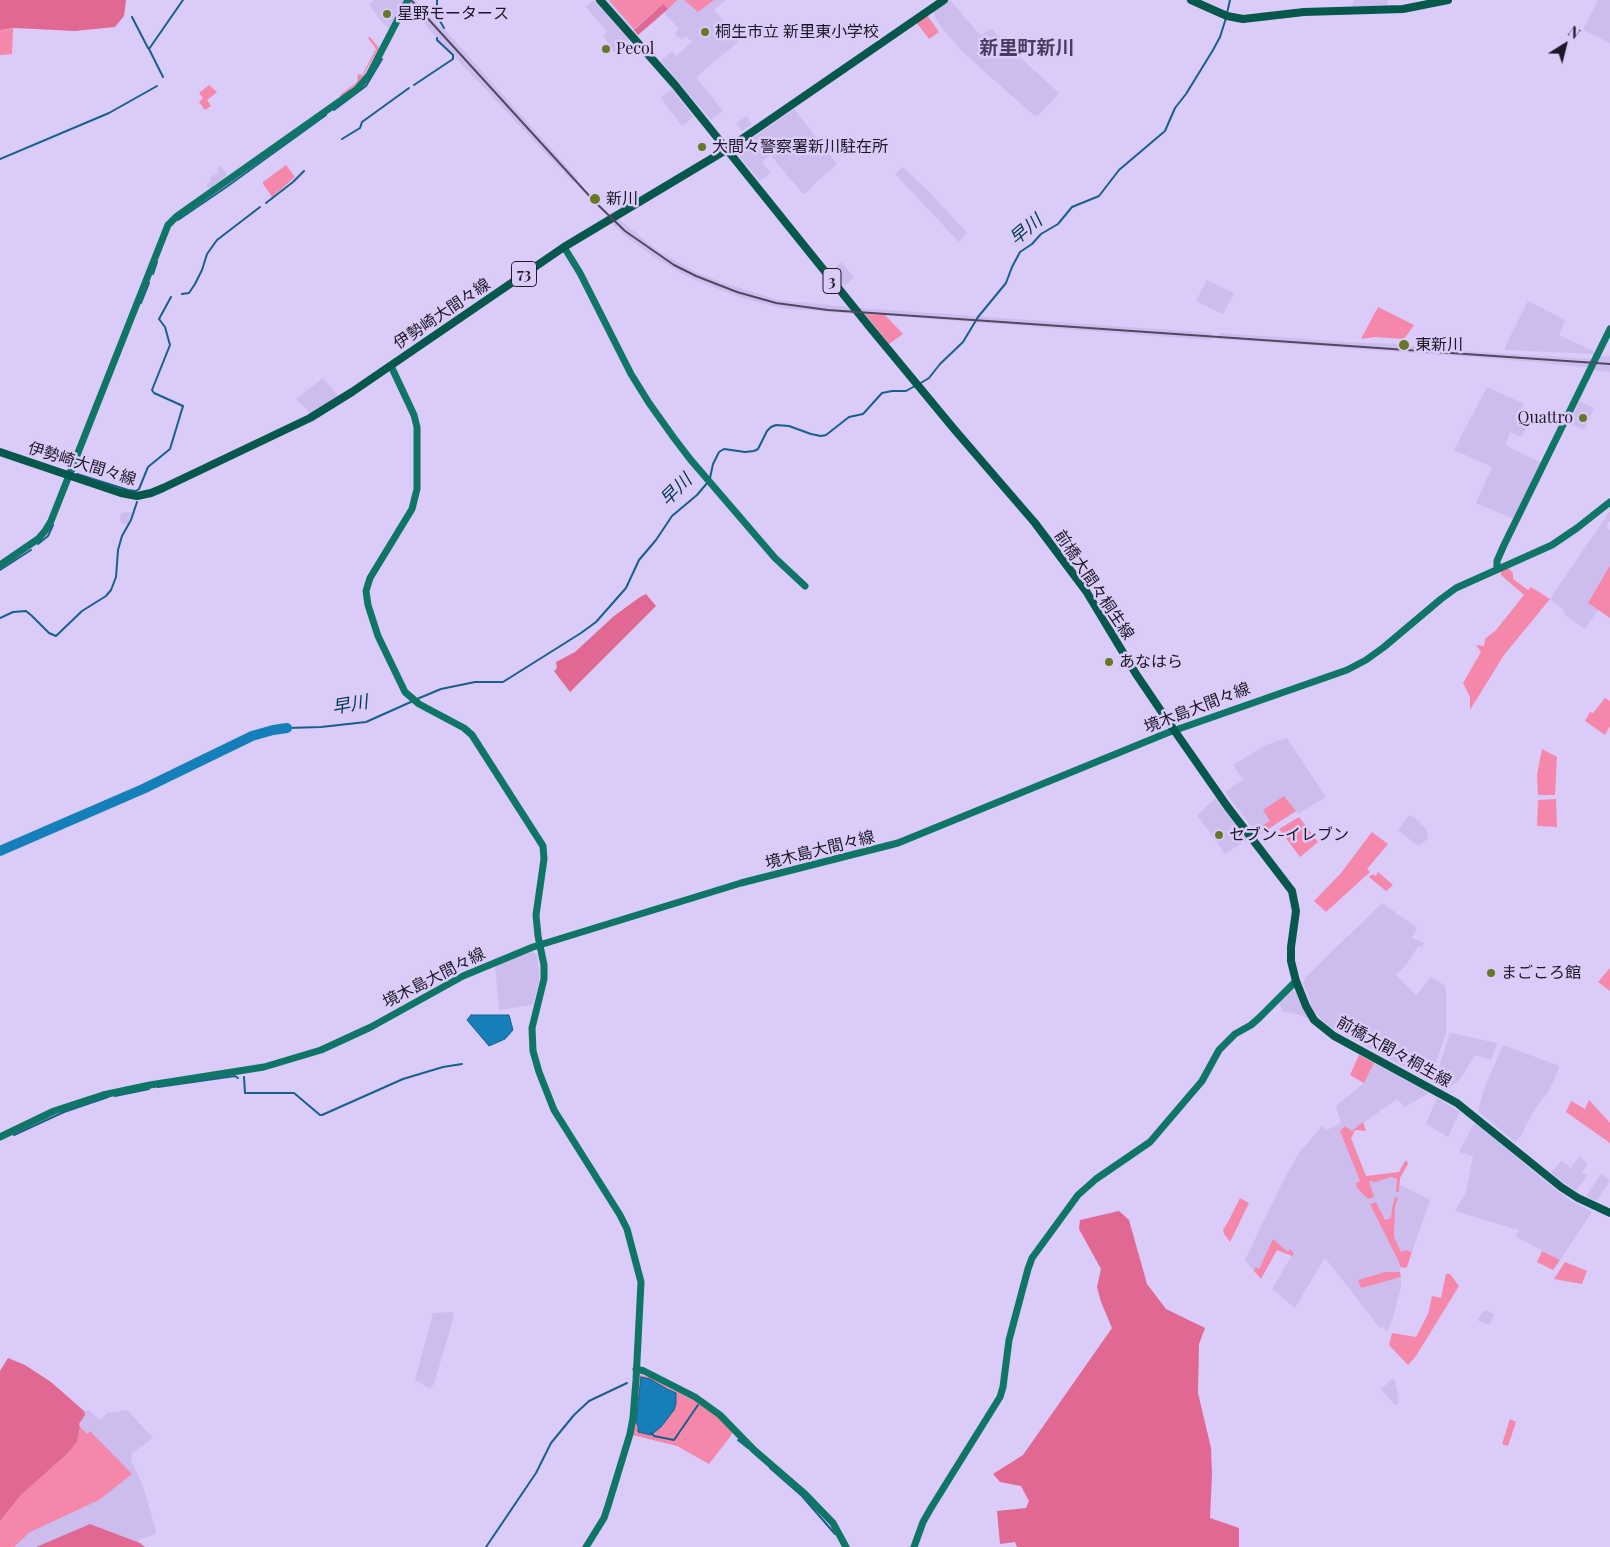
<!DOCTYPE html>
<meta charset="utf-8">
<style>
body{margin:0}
#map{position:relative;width:1610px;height:1547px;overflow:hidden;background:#dacbf8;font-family:"Playfair Display",serif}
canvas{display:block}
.north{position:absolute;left:1540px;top:20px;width:50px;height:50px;-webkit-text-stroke:4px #dacbf8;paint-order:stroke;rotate:36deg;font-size:14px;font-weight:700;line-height:20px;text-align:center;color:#1d1827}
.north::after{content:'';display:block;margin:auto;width:18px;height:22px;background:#1d1827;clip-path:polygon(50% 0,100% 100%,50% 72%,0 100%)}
</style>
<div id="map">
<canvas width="1610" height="1547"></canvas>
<div class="north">N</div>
</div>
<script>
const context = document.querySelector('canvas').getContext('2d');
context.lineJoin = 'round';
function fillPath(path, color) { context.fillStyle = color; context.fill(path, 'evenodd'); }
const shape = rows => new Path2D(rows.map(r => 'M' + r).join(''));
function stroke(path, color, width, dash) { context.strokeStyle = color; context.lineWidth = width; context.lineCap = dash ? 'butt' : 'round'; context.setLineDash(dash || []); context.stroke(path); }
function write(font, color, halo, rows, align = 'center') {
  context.font = font + ' "Playfair Display","Noto Sans JP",serif'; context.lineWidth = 5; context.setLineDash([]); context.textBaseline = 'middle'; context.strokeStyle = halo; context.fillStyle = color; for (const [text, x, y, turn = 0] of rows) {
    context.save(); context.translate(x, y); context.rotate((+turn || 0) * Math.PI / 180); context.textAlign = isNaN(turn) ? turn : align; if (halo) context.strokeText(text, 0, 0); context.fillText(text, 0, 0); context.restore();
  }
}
fillPath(shape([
 [374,0,405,0,389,28,379,19,369,4],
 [411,0,415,0,438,25,446,31,578,179,573,182,434,35,409,5],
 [594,0,629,40,614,52,603,36,607,32,586,7],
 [607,0,726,0,714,10,739,37,738,42,696,77,723,111,711,120,661,61,672,51,676,56,692,42,686,36,682,40,675,34,679,28,666,16,665,12,638,35],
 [950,0,980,35,992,29,1009,47,1059,93,1039,115,1035,116,995,81,964,53,946,33,934,16,934,11],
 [1354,0,1388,0,1387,6,1352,6],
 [1598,0,1610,0,1610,43,1583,30],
 [672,89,693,117,682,126,661,98],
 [794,109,837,164,818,180,808,191,803,194,770,155,762,162,771,173,760,181,738,155,740,147],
 [747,116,752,124,742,131,736,123],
 [220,165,226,173,226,176,215,184,217,186,210,190,206,184,211,181,210,178,219,172,217,168],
 [903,167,930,193,967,233,959,242,895,174],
 [618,219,660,252,696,272,718,281,778,300,848,307,854,314,781,308,745,299,703,283,686,276,653,256,629,239,611,223],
 [841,262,854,277,845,286,832,270],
 [1207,280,1234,293,1223,314,1196,301],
 [1528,301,1565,320,1559,335,1595,352,1594,354,1506,350,1505,347],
 [860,308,1213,333,1211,340,865,314],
 [1219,333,1362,343,1408,344,1409,346,1426,347,1426,349,1592,359,1589,367,1584,367,1501,359,1217,339],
 [1600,356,1610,356,1610,372,1593,370],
 [323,378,339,397,310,413,296,399],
 [1487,387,1524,404,1517,418,1528,423,1522,437,1510,432,1505,445,1542,463,1514,519,1476,503,1492,467,1454,450],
 [1580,401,1594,408,1584,430,1568,422],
 [1610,511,1610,521,1606,527,1610,530,1610,564,1588,603,1598,610,1585,629,1566,616,1562,608,1550,599],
 [133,512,127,524,121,523,120,519,121,513],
 [1287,738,1326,797,1298,814,1284,796,1270,821,1264,825,1267,830,1259,836,1225,792,1243,780,1233,765,1266,745],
 [1217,797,1248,839,1225,854,1197,815],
 [1409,815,1421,822,1420,824,1425,827,1427,831,1428,839,1418,846,1398,830],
 [1382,903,1417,928,1412,938,1424,943,1422,947,1418,946,1407,964,1396,975,1416,995,1431,977,1446,986,1446,1033,1430,1080,1428,1080,1327,1025,1314,1011,1303,983,1306,977],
 [532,952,537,955,539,971,539,982,534,1001,532,1005,499,1010,495,965],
 [1292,988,1294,990,1308,1019,1300,1015,1282,1011,1279,1001],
 [1452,1033,1496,1043,1497,1045,1491,1060,1475,1055,1461,1078,1446,1091,1440,1087,1438,1069,1450,1034],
 [1503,1045,1559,1066,1559,1068,1549,1091,1536,1107,1520,1137,1515,1142,1478,1111,1484,1089],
 [1374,1063,1429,1093,1405,1107,1397,1099,1352,1131,1345,1126,1340,1131,1360,1181,1357,1187,1367,1197,1368,1181,1376,1181,1391,1177,1397,1179,1399,1192,1400,1185,1430,1200,1412,1252,1406,1250,1401,1253,1394,1237,1395,1207,1392,1208,1391,1218,1384,1221,1376,1202,1399,1262,1400,1272,1385,1272,1358,1280,1361,1287,1401,1277,1401,1287,1393,1318,1387,1332,1384,1327,1380,1328,1326,1259,1324,1259,1295,1308,1272,1289,1294,1252,1288,1252,1273,1239,1259,1269,1255,1267,1254,1271,1245,1260,1282,1183,1299,1153,1322,1126,1327,1130,1341,1123,1336,1106,1364,1083],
 [1437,1098,1460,1112,1448,1137,1426,1124],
 [1476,1123,1552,1187,1571,1201,1592,1212,1560,1260,1515,1236,1519,1230,1455,1211,1466,1192,1473,1156,1459,1152,1474,1124],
 [1579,1156,1588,1164,1582,1172,1587,1176,1576,1191,1551,1173,1561,1161,1571,1168],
 [1601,1174,1610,1181,1596,1201,1586,1196],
 [1485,1310,1495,1314,1489,1325,1477,1320],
 [453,1312,454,1316,434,1384,430,1389,415,1380,433,1313],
 [1393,1378,1395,1381,1399,1403,1395,1405,1381,1389],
 [89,1410,100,1420,108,1413,127,1410,153,1438,132,1453,131,1460,143,1486,156,1530,155,1534,140,1539,138,1543,90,1524,36,1547,0,1547,0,1521,67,1454,77,1442,79,1435,79,1424,85,1415,84,1411]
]), '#cdbcee');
fillPath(shape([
 [609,0,677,0,668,9,663,4,634,29],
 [684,0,714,0,698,12],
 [927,15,939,32,929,39,916,22],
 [13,29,12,54,0,55,0,30],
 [370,37,379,48,359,82,341,98,340,95,357,82,358,74,362,75,376,49,368,38],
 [209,85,217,92,207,100,211,106,205,110,199,102,203,98,199,93],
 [286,165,295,177,272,197,263,184,263,182],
 [1378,307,1414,325,1404,339,1375,337,1361,339],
 [865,314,885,315,903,334,889,344],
 [1610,565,1610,618,1588,603],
 [1508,568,1513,573,1513,579,1528,590,1531,587,1550,599,1504,655,1470,710,1470,697,1463,683,1481,652,1476,645,1484,646,1485,639,1496,630,1524,595,1501,575,1501,571],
 [1605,698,1610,701,1610,726,1605,735,1585,721,1590,712,1593,713],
 [1542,749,1557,757,1555,795,1538,795,1537,775],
 [1284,796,1296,811,1267,830,1263,825,1270,821,1263,810],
 [1556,799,1557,827,1537,826,1538,800],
 [1299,817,1318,842,1300,857,1279,829],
 [1372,832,1388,844,1367,869,1370,872,1326,912,1314,901,1341,873],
 [1378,872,1393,885,1386,891,1369,877,1373,874,1376,876],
 [1610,968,1610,991,1598,982],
 [1359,1055,1374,1063,1364,1083,1350,1075],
 [1589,1100,1610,1123,1610,1143,1566,1112,1571,1101,1585,1109],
 [1363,1122,1366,1131,1355,1130,1351,1138,1366,1176,1399,1172,1405,1161,1407,1161,1408,1164,1400,1178,1399,1192,1396,1192,1397,1179,1391,1177,1376,1182,1369,1181,1374,1197,1372,1198,1368,1199,1357,1188,1356,1183,1360,1181,1340,1131,1345,1126,1352,1131],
 [1395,1197,1398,1198,1395,1207,1394,1237,1401,1252,1406,1250,1412,1252,1407,1267,1405,1268,1400,1267,1399,1262,1370,1204,1376,1202,1385,1220,1391,1218,1392,1208],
 [1240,1198,1249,1203,1230,1242,1224,1234,1223,1230,1229,1220],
 [1273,1239,1288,1252,1290,1249,1294,1253,1292,1256,1277,1250,1261,1279,1254,1271,1255,1267,1259,1269],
 [1542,1251,1560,1260,1553,1270,1537,1262],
 [1565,1262,1587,1271,1582,1284,1554,1279],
 [1385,1272,1400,1272,1401,1277,1361,1288,1358,1280],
 [1446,1274,1450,1274,1459,1286,1416,1356,1408,1365,1389,1345,1392,1333,1416,1337,1428,1314,1432,1296,1441,1298],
 [640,1375,650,1377,667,1387,705,1406,733,1431,730,1437,709,1464,677,1446,632,1435,635,1426],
 [1510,1419,1516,1422,1508,1446,1502,1444],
 [80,1427,87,1434,90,1431,132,1474,99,1500,30,1532,14,1547,0,1547,0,1521,21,1495,67,1454,77,1442]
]), '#f587ab');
fillPath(shape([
 [0,0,126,0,124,16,115,27,75,31,15,28,0,30],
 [663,4,668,9,638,35,634,30],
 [646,594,656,606,570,692,554,671,557,668,556,662,575,652,614,616,640,597],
 [1119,1211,1129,1220,1147,1284,1166,1309,1205,1328,1199,1344,1198,1393,1211,1448,1212,1474,1210,1518,1239,1528,1239,1547,1017,1547,1015,1542,1000,1544,997,1511,1026,1508,1029,1501,1021,1486,1000,1482,993,1474,1023,1455,1112,1328,1101,1302,1097,1287,1101,1269,1079,1229,1080,1220],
 [8,1358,25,1365,51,1382,84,1411,85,1415,79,1424,80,1427,77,1442,67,1454,21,1495,0,1521,0,1371],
 [90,1524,140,1543,145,1547,36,1547]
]), '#e06892');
const water = shape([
 [471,1015,509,1015,513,1030,505,1039,489,1046,467,1020,471,1015],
 [641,1377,650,1379,667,1389,676,1393,676,1404,674,1410,661,1427,651,1435,638,1432,638,1426,636,1423,641,1377]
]);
fillPath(water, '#157fb9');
stroke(water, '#17608d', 1);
stroke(shape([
 [437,0,437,16,444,28],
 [1227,13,1230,0],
 [132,17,148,48],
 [163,77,149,49,183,0],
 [414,85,453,59,453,55,437,40,437,38],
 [334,110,366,86,382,59],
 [342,139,360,128,362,122,409,88],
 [0,159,109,113,157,86],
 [266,203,293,182,304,171],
 [178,220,225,188,326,115],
 [153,274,157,262],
 [182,294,189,293,195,284,202,270,207,254,217,240,260,207],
 [141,303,149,283],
 [919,384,929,378,940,364,963,342,978,317,1006,283,1012,267,1020,252,1032,244,1041,234,1058,224,1072,207,1099,196,1119,170,1165,131,1175,108,1186,94,1213,50,1220,37,1226,18],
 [74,471,76,466],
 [77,474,128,490,136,491,139,489,148,467,170,449,183,406,154,393,152,390,170,345,165,327,159,319,171,297],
 [710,478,713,464,719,452,724,449,745,452,754,451,758,449,767,431,771,427,776,425,789,426,811,434,821,436,826,435,849,417,863,414,882,393,892,391,906,391,915,386],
 [38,544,48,536,53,525],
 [0,570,31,550],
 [0,618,13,612,26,611,32,616,49,633,56,636,82,611,106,596,111,590,116,577,118,550,122,536,131,520,137,502],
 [417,699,441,689,475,682,503,682,581,633,596,622,626,588,639,560,656,540,672,516,697,495,708,482],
 [287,728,321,727,366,722,413,701],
 [244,1077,245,1093,294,1093,320,1115,322,1115,403,1079,443,1067,462,1064],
 [158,1087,235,1076,238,1078],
 [115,1096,149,1089],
 [14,1135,64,1112,108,1097],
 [651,1433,654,1436,674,1440,698,1405],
 [738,1440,748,1448],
 [770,1468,802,1496,835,1534],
 [486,1547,536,1473,551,1443,574,1415,589,1401,627,1383]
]), '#17608d', 2);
stroke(shape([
 [0,851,143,789,252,736,273,730,287,728]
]), '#157fb9', 10);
stroke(shape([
 [564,247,580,273,631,374,649,403,674,438,690,459,775,558,805,586],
 [391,366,414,415,417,427,417,489,412,509,370,578,366,591,368,605,378,636,405,692,419,704,464,728,472,735,543,846,544,859,536,915,538,936,544,965,544,979,532,1028,533,1051,539,1072,554,1110,620,1215,627,1229,641,1282,636,1380,633,1418,630,1434,608,1506,604,1518,586,1547],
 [0,565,38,539,45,531,51,521,168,225,177,216,357,89,369,75,408,0],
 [1497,569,1497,561,1504,545,1610,329],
 [0,1137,54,1111,103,1095,150,1085,264,1067,321,1050,371,1027,463,976,533,947,741,883,898,843,1167,733,1347,670,1366,660,1384,647,1441,599,1456,588,1552,545,1577,528,1610,502],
 [636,1369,644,1371,695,1397,720,1415,754,1450,805,1494,833,1523,846,1547],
 [914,1547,923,1522,931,1508,1000,1397,1003,1387,1009,1340,1028,1269,1032,1258,1078,1195,1096,1179,1150,1142,1202,1081,1219,1050,1235,1034,1251,1025,1259,1018,1296,981]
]), '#0f7567', 7);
stroke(shape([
 [600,0,675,85,868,325,954,429,1035,523,1086,591,1136,674,1174,730,1227,806,1292,891,1296,911,1291,947,1291,961,1296,981,1306,1006,1314,1020,1334,1036,1457,1103,1561,1187,1578,1198,1610,1213],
 [1191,0,1227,16,1243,19,1304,12,1403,9,1448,0],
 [0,452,121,493,137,496,151,493,163,488,310,418,352,392,564,247,726,150,944,0]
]), '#06584d', 8);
stroke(shape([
 [411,0,594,201,625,231,674,265,696,276,737,292,776,303,828,310,1610,364]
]), '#50485f', 2);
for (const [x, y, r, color] of [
 [387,14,5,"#667725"],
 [705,32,5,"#667725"],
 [606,49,5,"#667725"],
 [702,147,5,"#667725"],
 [595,199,6,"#667725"],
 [1404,345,6,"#667725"],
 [1583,418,5,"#667725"],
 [1109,662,5,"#667725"],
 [1219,835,5,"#667725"],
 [1491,973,5,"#667725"]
]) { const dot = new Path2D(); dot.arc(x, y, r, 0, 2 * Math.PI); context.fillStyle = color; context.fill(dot); stroke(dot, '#dacbf8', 2); }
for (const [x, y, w] of [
 [524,274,25],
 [832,281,18]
]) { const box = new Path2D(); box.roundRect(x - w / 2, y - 12.5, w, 25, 4); context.fillStyle = '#dacbf8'; context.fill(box); stroke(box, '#1d1827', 1); }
write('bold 15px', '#1d1827', null, [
 ["73",524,274],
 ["3",832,281]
]);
write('16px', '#1d1827', '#dacbf8', [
 ["星野モータース",397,14],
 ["桐生市立 新里東小学校",715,32],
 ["Pecol",616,49],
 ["大間々警察署新川駐在所",712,147],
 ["新川",606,199],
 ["東新川",1415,345],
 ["Quattro",1573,418,"right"],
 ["あなはら",1119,662],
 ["セブン-イレブン",1229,835],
 ["まごころ館",1501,973]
], 'left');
write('16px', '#1d1827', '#dacbf8', [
 ["伊勢崎大間々線",442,314,-34],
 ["伊勢崎大間々線",82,464,17],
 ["前橋大間々桐生線",1094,585,56],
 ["境木島大間々線",1197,708,-21],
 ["境木島大間々線",820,850,-14],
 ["境木島大間々線",434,978,-27],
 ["前橋大間々桐生線",1394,1052,29]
]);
write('italic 18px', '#003754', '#dacbf8', [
 ["早川",1026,230,-40],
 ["早川",676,490,-45],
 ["早川",350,705,-10]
]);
write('bold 19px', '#493c61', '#dacbf8', [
 ["新里町新川",1027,48]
]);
</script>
